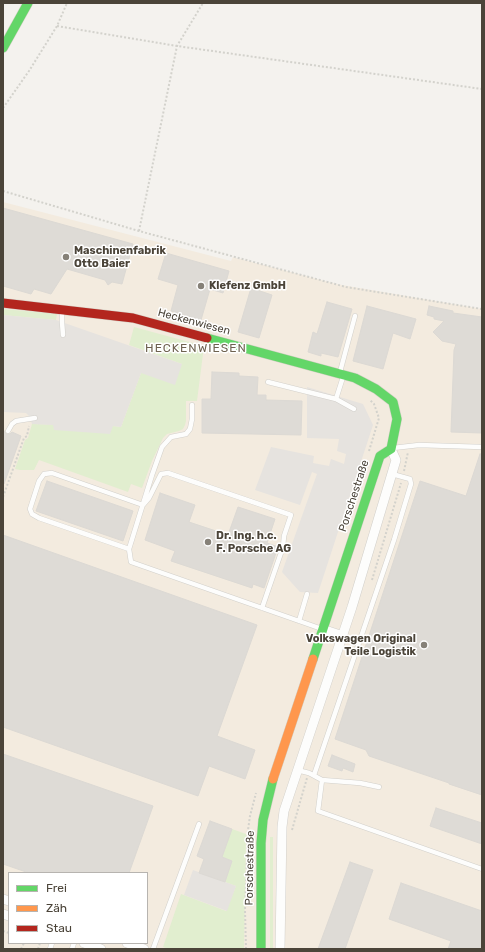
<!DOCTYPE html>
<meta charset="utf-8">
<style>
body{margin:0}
#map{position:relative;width:485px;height:952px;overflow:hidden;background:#f4f2ee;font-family:Rubik,sans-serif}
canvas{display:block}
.frame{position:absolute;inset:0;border:4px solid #4b4439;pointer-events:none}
.legend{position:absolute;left:8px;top:872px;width:140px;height:72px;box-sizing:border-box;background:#fff;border:1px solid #b7b4b0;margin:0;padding:5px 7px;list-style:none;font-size:12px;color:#4b4439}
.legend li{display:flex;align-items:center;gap:8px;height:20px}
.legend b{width:20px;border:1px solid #b7b4b0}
</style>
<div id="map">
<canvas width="485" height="952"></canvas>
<div class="frame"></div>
<ul class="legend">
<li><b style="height:5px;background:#63d668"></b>Frei</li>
<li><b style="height:5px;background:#ff974d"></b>Zäh</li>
<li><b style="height:5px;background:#b3261e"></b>Stau</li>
</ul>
</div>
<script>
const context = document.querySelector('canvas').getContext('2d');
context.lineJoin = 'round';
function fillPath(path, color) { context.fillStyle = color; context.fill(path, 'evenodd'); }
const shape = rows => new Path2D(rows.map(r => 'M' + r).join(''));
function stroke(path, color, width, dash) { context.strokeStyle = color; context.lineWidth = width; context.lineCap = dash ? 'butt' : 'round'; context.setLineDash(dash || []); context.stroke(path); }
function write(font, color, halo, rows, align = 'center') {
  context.font = font + ' Rubik,sans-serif'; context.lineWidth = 3; context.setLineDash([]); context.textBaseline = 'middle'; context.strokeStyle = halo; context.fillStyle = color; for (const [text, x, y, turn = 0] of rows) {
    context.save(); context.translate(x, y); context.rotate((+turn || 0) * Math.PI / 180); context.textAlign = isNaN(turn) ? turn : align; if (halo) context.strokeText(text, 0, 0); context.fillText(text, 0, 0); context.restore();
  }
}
fillPath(shape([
 [3,202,231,261,233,257,336,284,482,309,482,949,3,949],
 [9,873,147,873,147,943,9,943]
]), '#f3ebdf');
fillPath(shape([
 [3,309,57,314,56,320,3,315],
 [134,327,204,346,197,401,186,401,186,421,185,425,183,429,179,431,167,434,163,438,152,461,142,488,131,484,128,492,39,460,34,470,20,470,15,469,25,440,28,438,32,424,113,426,121,427,141,373,182,364,129,345],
 [232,829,246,834,244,949,169,949,163,947,181,894,226,911,236,886,225,882,232,861,222,857],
 [270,837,273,837,273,949,270,949]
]), '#e1eecf');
fillPath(shape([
 [3,315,56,320,182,364,175,385,141,373,121,427,113,426,110,434,54,430,53,425,32,424,30,417,26,413,3,412],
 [307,387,363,404,373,425,318,593,300,592,282,572,317,474,312,472,300,505,255,490,271,447,314,456,313,463,329,466,331,459,344,464,346,454,337,451,339,439,307,438],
 [193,870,236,886,227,911,184,895]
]), '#e6e3df');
const building = shape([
 [3,208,133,244,122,284,112,282,108,285,105,280,67,269,51,294,34,289,31,294,3,286,3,208],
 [166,253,229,271,223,293,210,289,201,320,171,311,178,285,158,279,166,253],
 [251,288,272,295,259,338,238,332,251,288],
 [327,302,352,309,338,357,321,353,321,356,308,352,313,332,317,334,327,302],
 [367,306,416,319,410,339,393,333,383,369,353,361,367,306],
 [429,306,453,311,453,313,482,317,482,433,451,432,454,350,456,344,442,341,433,332,444,321,434,319,434,317,427,315,429,306],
 [212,372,239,373,239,376,258,377,257,395,266,395,266,400,302,401,301,435,202,433,202,399,211,399,212,372],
 [3,429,6,434,10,434,12,432,21,436,4,484,3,484,3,429],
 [480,454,482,454,482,795,449,784,449,783,369,756,366,750,335,739,420,481,466,496,480,454],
 [47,481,133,511,123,541,36,511,47,481],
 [160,493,195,505,189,522,228,535,238,507,275,519,267,543,278,547,264,588,253,584,252,588,171,561,175,551,145,540,160,493],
 [3,535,257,625,217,736,255,750,245,779,209,766,198,796,3,727,3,535],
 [3,754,153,806,129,873,29,873,3,864,3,754],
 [332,755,355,764,353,772,343,768,342,771,328,766,332,755],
 [436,808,482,823,482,844,430,826,436,808],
 [210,821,232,829,222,857,232,861,225,882,199,873,204,859,197,856,210,821],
 [350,862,373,870,345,949,318,949,350,862],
 [401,883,482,911,482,949,448,949,451,941,389,919,401,883]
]);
fillPath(building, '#dedbd6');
stroke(building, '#dcd9d4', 1);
const lane = shape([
 [62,312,62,322,63,335],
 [340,372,355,316],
 [268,382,336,399,343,377],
 [336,399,354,409],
 [192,405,192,419,190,429,186,434,171,437,162,447,152,475,129,549,131,562,322,629],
 [8,431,12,424,16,421,35,418],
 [393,448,419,445,482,447],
 [129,549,39,518,32,514,30,509,39,481,44,474,52,473,143,505,149,498,161,474,168,473,291,515,284,536,283,547,262,608],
 [299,621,307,594],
 [297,770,309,773,322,780,318,811,482,869],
 [314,775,394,540,411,484,410,479,392,474],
 [322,780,360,783,379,787],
 [50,949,52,943],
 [72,949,74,943],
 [153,949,199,824]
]);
const street = shape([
 [322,629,343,636],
 [3,899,9,901],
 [3,914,9,916],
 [84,943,101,949],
 [127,943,144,949],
 [280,949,282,827,284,811,352,607,396,460,391,449]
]);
const fast = shape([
 [3,48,28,3],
 [207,338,355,378,376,389,393,402,397,419,391,449,380,456,313,659],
 [261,949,261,843,263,820,273,779]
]);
const slow = shape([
 [273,779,313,659]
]);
const jam = shape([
 [3,303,133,318,207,338]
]);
stroke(lane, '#d2d0cb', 5.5);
stroke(street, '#d2d0cb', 10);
stroke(fast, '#d3cfc5', 10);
stroke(slow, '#d3cfc5', 10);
stroke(jam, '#d3cfc5', 10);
stroke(shape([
 [57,26,177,46,482,89],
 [3,108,29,71,57,26,67,3],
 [3,191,139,231,346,287,482,309],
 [139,231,177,46,203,3],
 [369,451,379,418,374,404,370,400],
 [404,471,408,452],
 [3,497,24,438,27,436,29,426],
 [372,580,401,483],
 [292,830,307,778],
 [3,931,9,933],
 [21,949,24,943],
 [38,949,40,943],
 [246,949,245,910,248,830,250,816,256,793]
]), '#d3d2cc', 2, [2, 2]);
stroke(lane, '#fdfdfc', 4.5);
stroke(street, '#fdfdfc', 9);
stroke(fast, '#63d668', 9);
stroke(slow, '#ff974d', 9);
stroke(jam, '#b3261e', 9);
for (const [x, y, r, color] of [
 [66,257,4,"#868178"],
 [201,286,4,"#868178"],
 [208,542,4,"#868178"],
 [424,645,4,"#868178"]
]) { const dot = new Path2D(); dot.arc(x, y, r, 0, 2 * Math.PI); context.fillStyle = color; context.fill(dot); stroke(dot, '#fff', 1.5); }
write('bold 11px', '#4b4439', '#fff', [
 ["Maschinenfabrik",74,251],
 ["Otto Baier",74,264],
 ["Klefenz GmbH",209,286],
 ["Dr. Ing. h.c.",216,536],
 ["F. Porsche AG",216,549],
 ["Volkswagen Original",416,639,"right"],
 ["Teile Logistik",416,652,"right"]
], 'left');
write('11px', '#4b4439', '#fff', [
 ["Heckenwiesen",194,322,15],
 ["Porschestraße",354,496,-72],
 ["Porschestraße",250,868,-89]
]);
context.letterSpacing = '1px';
write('12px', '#6e6250', '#fff', [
 ["HECKENWIESEN",196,349]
]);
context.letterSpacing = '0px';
</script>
